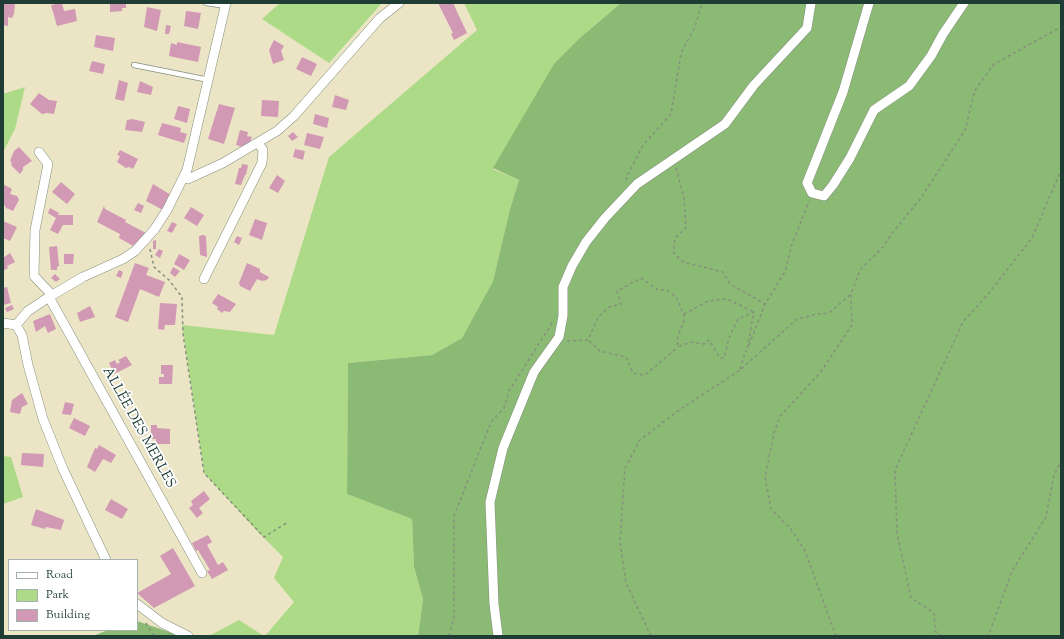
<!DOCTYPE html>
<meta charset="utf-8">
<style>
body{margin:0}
#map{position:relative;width:1064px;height:639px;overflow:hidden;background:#ebe5c5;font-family:"Sorts Mill Goudy",serif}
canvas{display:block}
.frame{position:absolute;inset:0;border:4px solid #1f3d34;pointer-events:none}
.legend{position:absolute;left:8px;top:559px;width:130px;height:72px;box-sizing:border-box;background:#fff;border:1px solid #a5b1ae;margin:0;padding:5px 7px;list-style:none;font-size:12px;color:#1f3d34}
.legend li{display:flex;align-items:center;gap:8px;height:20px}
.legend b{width:20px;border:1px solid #a5b1ae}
</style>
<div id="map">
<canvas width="1064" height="639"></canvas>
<div class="frame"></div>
<ul class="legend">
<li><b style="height:5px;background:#fff"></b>Road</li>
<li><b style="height:11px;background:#adda87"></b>Park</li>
<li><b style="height:11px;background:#d199b4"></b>Building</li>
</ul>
</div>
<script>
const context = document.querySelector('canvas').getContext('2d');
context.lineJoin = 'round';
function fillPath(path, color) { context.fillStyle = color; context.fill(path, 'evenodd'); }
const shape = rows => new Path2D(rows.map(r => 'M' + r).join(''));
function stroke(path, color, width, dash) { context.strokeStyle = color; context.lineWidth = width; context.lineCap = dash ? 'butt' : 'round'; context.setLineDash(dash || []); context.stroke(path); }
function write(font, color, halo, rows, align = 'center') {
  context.font = font + ' "Sorts Mill Goudy",serif'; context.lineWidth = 3.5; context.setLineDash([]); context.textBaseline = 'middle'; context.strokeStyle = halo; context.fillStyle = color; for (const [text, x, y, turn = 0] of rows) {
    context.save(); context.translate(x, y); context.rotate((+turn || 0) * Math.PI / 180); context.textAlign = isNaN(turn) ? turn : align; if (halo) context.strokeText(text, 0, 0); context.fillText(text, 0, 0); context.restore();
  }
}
fillPath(shape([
 [280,3,382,3,329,63,262,19],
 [464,3,621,3,581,37,493,169,519,180,510,209,493,281,462,338,432,355,348,363,347,494,412,519,414,567,423,599,418,636,265,636,294,602,274,578,283,557,257,531,204,473,182,325,274,335,329,157,477,30],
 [25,87,15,129,3,152,3,94],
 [3,456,11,457,23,497,3,504],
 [239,620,264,636,209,636]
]), '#adda87');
fillPath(shape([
 [621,3,1061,3,1061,636,418,636,423,599,414,567,412,519,347,494,348,363,432,355,462,338,493,281,510,209,519,180,493,168,554,64,581,37],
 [137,621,181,636,93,636,108,630,137,630]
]), '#8aba74');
fillPath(shape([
 [3,3,15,4,14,14,12,18,8,17,8,26,3,25],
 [62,3,64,11,75,9,77,21,57,26,51,5],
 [110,3,126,3,126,8,122,8,122,11,110,12],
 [438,3,453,3,467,33,454,40,451,34,453,33],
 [147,7,161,10,157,31,144,27],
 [186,11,201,13,198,29,184,26],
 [166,25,171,26,169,34,165,34],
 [96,35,115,38,113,51,94,47],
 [274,40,284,46,281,51,284,60,273,64,269,50],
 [177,42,201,47,198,62,169,56,171,43,177,45],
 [302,57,317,64,311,76,296,69],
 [92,61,105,64,103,74,89,71],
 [119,80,128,83,124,101,115,99],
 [140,81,153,87,151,95,137,92],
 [39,93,49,100,57,101,54,114,47,113,42,114,30,104],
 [335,95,349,100,346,110,332,107],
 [262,100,279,101,278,117,261,116],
 [219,104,235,108,224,144,208,139],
 [178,106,190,109,187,123,174,119],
 [315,114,329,118,327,128,313,124],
 [132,119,145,122,142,132,125,130,127,120],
 [162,123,181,128,180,132,187,134,184,143,158,135],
 [240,130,248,132,247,136,252,137,250,142,243,147,236,145],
 [293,132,298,137,292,141,288,136],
 [307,133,324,137,320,149,304,145],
 [19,147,32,161,23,167,23,170,20,174,11,165,12,163,10,161,14,151],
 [295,149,305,151,303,160,293,157],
 [120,150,138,159,133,169,129,167,126,168,117,162,120,156,117,155],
 [242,164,248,165,246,175,245,175,241,185,235,184,239,168,241,168],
 [277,175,285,181,278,193,269,188],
 [61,182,75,194,67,204,52,192],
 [3,184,12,189,10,194,17,196,19,200,13,211,6,208,3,203],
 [153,184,171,195,163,210,146,201],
 [138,203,144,206,141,213,134,210],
 [104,206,105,209,126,220,125,222,146,233,135,247,119,238,120,234,97,222],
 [191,207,204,215,197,226,184,218],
 [50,208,59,213,58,215,73,215,73,225,63,225,58,234,50,230,56,218,48,213],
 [255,219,267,223,262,240,249,235],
 [3,221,17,227,10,241,3,238],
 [172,222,177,224,172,233,167,231],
 [203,235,206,236,207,257,200,255,199,236],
 [237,236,242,238,239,245,234,242],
 [156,240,156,249,153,249,153,241],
 [57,246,59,266,57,267,57,270,51,270,49,247],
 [159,249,163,251,160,258,155,255],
 [10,253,15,262,7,266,8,268,3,271,3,258],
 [64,254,74,254,73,264,64,264],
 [179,254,190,260,184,270,174,264],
 [135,263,149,268,146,275,165,282,159,297,140,289,128,322,115,317],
 [247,263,260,269,260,272,269,277,267,280,262,281,257,279,250,291,240,286,239,283],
 [173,267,180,271,175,277,170,273],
 [119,270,123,272,121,278,116,276],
 [55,274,60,279,56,282,51,278],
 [7,287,11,303,3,305,3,288],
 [218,294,236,304,230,312,224,311,222,313,217,309,218,307,212,303],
 [160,303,177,304,175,325,165,325,164,330,158,329],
 [12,305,14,309,7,312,5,308],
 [90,306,95,317,80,322,77,313],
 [50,314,56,329,48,333,45,326,36,332,33,321],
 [126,356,132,365,114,374,109,363,115,360,117,364,120,362,118,360],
 [161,365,173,365,172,384,159,384,159,377,164,377,164,374,161,374],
 [22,393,28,404,22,407,20,414,10,412,12,400],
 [65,402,74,404,71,415,62,414],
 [74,418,90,426,85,436,69,428],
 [151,425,157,425,157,428,170,429,170,444,156,444,156,439,151,439],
 [99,445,116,455,111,463,103,459,95,472,87,467,95,448,97,449],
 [22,453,44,454,43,467,21,465],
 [204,491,210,499,199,508,203,513,197,518,189,508,193,505,191,501],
 [111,499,128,509,122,519,105,510],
 [36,509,64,520,61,530,46,527,45,529,31,525],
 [208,535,212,542,207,545,218,565,223,562,228,570,212,579,207,571,210,570,198,550,196,551,192,543],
 [173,548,195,586,154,608,137,593,171,574,160,556]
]), '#d199b4');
const service = shape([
 [206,3,226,6],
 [134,65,209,80]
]);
const minor = shape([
 [869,3,843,92,807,183,812,193,824,196,833,185,850,158,874,110,909,86,931,56,943,34,964,3],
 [39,152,48,164,35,230,34,276,52,295],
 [184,178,188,179,223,163,277,131,294,116,380,18,399,3],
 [204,279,262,163,263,150,258,143],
 [49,297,202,573],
 [3,323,16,325,28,311,49,297,83,277,123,259,135,251,154,230,167,210,187,170,226,3],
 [16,325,22,335,28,365,43,419,63,469,106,560],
 [137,604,162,623,188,636],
 [498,636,494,604,490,502,503,448,534,372,559,337,563,316,563,287,572,266,586,242,605,218,637,184,725,124,754,85,807,28,811,3]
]);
stroke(service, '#85917c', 6);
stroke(minor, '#85917c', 10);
stroke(shape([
 [676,168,684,198,686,228,675,238,673,252,683,262,723,272,730,284,765,304],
 [627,180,626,178,643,145,671,114,681,53,695,27,702,3],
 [150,249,154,267,169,280,182,297,183,334,204,473,264,537,288,522],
 [684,314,708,301,727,299,754,312],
 [567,341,588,340,598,317,609,307,621,304,617,291,641,278,658,290,667,290,676,297,685,318,677,339,678,347,690,342,704,344,709,340,720,358,724,358,729,338,738,319,754,312,747,350],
 [589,341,600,351,626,357,633,373,645,375,678,347],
 [749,345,765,304,785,272,791,247,809,201],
 [740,369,746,350],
 [146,623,154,636],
 [449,636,454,617,454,516,491,422,504,408,509,391,552,323],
 [651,636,626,583,620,541,625,468,640,440,679,410,739,371,797,319,817,314,829,313,851,294],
 [836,636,805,551,791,529,771,509,765,477,774,433,780,416,820,373,852,325,851,294,860,270,883,247,893,232,921,198,965,130,975,90,994,64,1061,27],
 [942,636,935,631,934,613,911,598,897,533,895,470,963,322,989,293,1032,238,1061,170],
 [986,636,989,634,1012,571,1046,517,1054,475,1061,462]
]), '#85917c', 1.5, [3, 3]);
stroke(service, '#fff', 4.5);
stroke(minor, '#fff', 9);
write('14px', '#1f3d34', '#fff', [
 ["ALLÉE DES MERLES",138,428,61]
]);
</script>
